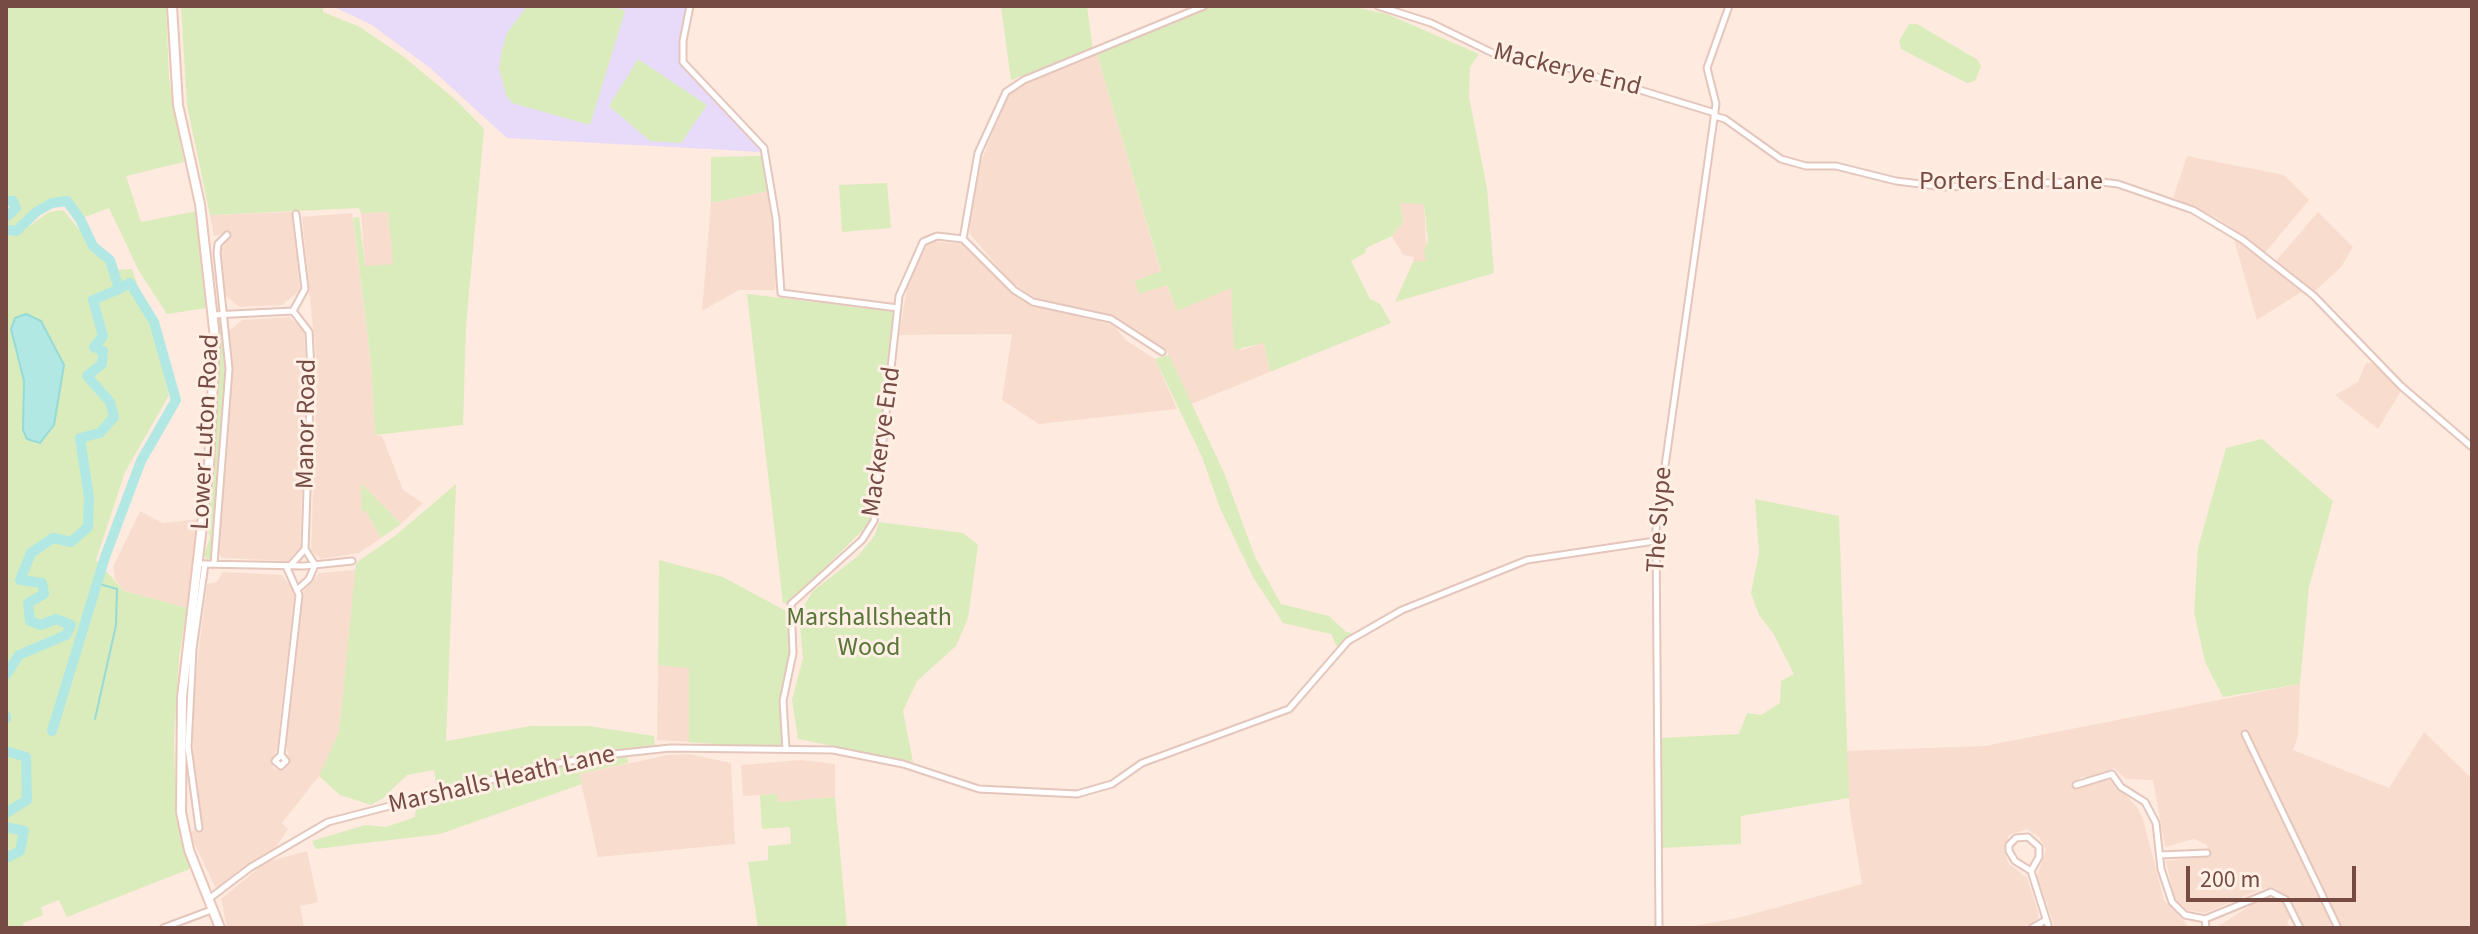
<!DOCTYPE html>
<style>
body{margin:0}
#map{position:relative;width:2478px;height:934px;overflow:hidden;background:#feeade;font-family:"Source Sans 3",sans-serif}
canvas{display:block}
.frame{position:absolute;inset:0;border:8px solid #754b44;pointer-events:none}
.scale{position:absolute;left:2186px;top:866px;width:170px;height:36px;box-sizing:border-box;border:4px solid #754b44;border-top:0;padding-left:10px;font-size:24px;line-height:28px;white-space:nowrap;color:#754b44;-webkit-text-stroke:6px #ffefe5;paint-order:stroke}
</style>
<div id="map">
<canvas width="2478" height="934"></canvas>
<div class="frame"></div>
<div class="scale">200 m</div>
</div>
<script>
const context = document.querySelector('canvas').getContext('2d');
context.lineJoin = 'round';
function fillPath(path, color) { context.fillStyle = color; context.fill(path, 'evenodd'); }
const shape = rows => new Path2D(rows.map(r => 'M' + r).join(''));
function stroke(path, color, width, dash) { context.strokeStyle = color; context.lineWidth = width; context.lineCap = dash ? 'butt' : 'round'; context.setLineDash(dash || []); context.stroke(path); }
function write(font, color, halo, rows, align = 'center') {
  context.font = font + ' "Source Sans 3",sans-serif'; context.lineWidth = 6; context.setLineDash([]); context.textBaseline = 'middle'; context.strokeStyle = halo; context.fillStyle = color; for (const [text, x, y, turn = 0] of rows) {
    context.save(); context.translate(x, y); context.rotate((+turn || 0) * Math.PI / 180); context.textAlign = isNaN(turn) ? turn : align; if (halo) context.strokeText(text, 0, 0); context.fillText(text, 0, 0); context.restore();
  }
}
fillPath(shape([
 [1097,54,1160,269,1177,310,1231,287,1241,350,1264,343,1270,372,1191,404,1166,350,1109,315,1037,299,1010,281,970,234,969,205,978,169,1008,96,1021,84],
 [2187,156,2284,175,2309,200,2265,253,2217,218,2173,198],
 [768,191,777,266,775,290,739,290,702,311,711,203],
 [1400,203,1424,203,1427,262,1413,262,1414,257,1403,255,1392,236,1403,222],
 [292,212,300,291,282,305,239,307,225,295,220,251,229,237,227,233,214,236,210,215],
 [388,212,394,264,365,267,361,213],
 [2318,212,2353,247,2341,267,2314,292,2275,262],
 [352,213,371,363,375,435,382,436,403,490,423,503,401,524,362,484,366,511,381,538,359,553,321,559,311,551,317,368,302,217],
 [2233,236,2303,291,2257,320],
 [929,241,965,244,1026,300,1040,306,1113,325,1127,341,1155,359,1177,409,1039,424,1002,400,1012,334,899,335,908,282],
 [289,317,304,329,306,369,300,549,288,561,222,558,218,552,231,394,229,331,242,320],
 [2366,363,2374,363,2401,391,2378,429,2335,395,2358,382],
 [140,511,163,523,200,519,187,608,124,591,115,579,113,567],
 [356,570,339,732,333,751,319,776,282,823,288,829,275,849,216,889,189,832,202,828,194,783,192,706,207,584,217,582,223,572,282,575,295,591,277,748,271,762,274,768,283,771,290,764,286,745,303,592,319,573],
 [658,665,689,667,689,742,657,740],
 [2300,684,2298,736,2293,750,2389,788,2424,732,2472,779,2472,928,2340,928,2297,838,2292,836,2335,925,2304,928,2290,899,2274,888,2262,889,2205,913,2187,910,2174,897,2166,861,2209,856,2207,845,2194,839,2165,847,2153,780,2126,779,2114,768,2091,778,2081,777,2074,786,2110,779,2137,807,2143,819,2164,900,2190,928,2055,928,2037,876,2046,850,2040,838,2027,829,2009,835,2004,849,2008,863,2027,878,2038,912,2038,919,2023,928,1682,928,1738,918,1862,884,1850,811,1845,751,1985,746],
 [689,754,731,763,735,844,598,857,579,774,668,755],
 [801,760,835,764,835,797,777,802,776,794,743,796,741,765],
 [307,851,318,902,300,906,304,928,227,928,221,899,266,862],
 [2266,896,2282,902,2290,918,2287,922,2291,928,2215,928]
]), '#f8ddce');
fillPath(shape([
 [332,6,688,6,679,52,682,67,753,138,761,152,507,138,430,68,372,25]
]), '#e8dbfa');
fillPath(shape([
 [6,6,166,6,169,78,184,162,126,176,141,222,197,211,207,308,167,314,139,271,109,208,80,219,72,206,60,200,36,212,16,231,6,230,6,217,16,208,13,201,6,201],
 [181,6,323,6,323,12,360,27,404,57,457,101,484,129,466,326,463,425,375,435,371,363,353,218,359,217,365,266,393,264,388,212,361,213,359,208,210,215,187,105],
 [527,6,615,6,625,11,590,125,512,103,506,95,499,69,501,53,507,33],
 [1001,6,1087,6,1093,50,1011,80],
 [1214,6,1354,7,1387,14,1479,54,1470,67,1469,97,1487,188,1494,273,1395,302,1413,262,1426,261,1424,250,1428,241,1424,204,1400,203,1403,222,1392,236,1366,248,1365,253,1351,261,1370,299,1380,304,1391,323,1270,372,1264,343,1234,350,1231,288,1177,311,1167,285,1139,294,1135,281,1161,271,1097,54],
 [1909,24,1917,24,1978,60,1981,66,1975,81,1967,83,1901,49,1899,41],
 [638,59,707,105,681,143,650,141,609,106],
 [762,156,768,191,711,203,711,157],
 [887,183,891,228,842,232,839,185],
 [63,210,113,270,132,269,153,331,169,395,125,472,96,560,124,591,187,608,179,658,174,737,176,814,192,868,67,917,59,900,41,907,43,915,23,923,24,928,6,928,6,235,15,236,49,212],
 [41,321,63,373,51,431,25,414,24,381,14,342],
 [747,294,891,311,895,316,874,510,869,524,788,604,783,603],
 [222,318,227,368,212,556,207,560,204,554,210,538,206,523,218,366,217,322],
 [1169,355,1225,475,1255,557,1281,604,1329,616,1346,632,1352,633,1337,647,1331,634,1283,623,1253,577,1220,508,1202,457,1155,359],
 [2262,439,2333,501,2309,587,2300,684,2223,697,2205,662,2194,612,2198,548,2226,448],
 [361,483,401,524,381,538,366,511,362,512],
 [456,484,446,741,531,726,588,726,654,736,655,747,592,752,437,790,434,770,407,775,383,798,371,805,340,795,319,776,339,732,356,563,396,535],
 [1755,499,1839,516,1849,798,1741,816,1741,844,1661,848,1660,738,1739,734,1747,713,1761,715,1780,703,1781,681,1794,674,1773,633,1759,615,1751,593,1759,553],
 [879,522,963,533,978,545,968,618,956,646,917,681,903,711,913,762,798,739,792,700,803,658,799,614,813,591,858,556,875,535],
 [659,560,723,577,786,611,791,644,781,698,785,745,747,747,689,742,689,668,658,665],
 [627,756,628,763,579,774,582,784,440,834,316,849,312,841,365,825,386,827,415,817,416,805,548,769],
 [777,794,778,802,835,797,847,928,758,928,748,862,768,860,768,846,791,844,790,827,762,829,760,795]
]), '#daecbc');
const water = shape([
 [26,314,41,321,64,365,54,425,40,443,27,439,23,430,24,381,11,329,15,318,26,314]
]);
fillPath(water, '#b1e8e4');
stroke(water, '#97dbd6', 2);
stroke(shape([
 [95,719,116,625,117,589,99,584]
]), '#97dbd6', 2);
stroke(shape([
 [6,201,13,201,16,208,6,217],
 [6,230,16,231,36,212,52,203,67,201,80,219,93,246,110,260,119,289,93,300,103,336,94,347,103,351,102,364,87,376,110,402,114,417,100,433,80,438,89,498,88,527,71,542,53,538,31,553,20,580,42,583,44,594,28,603,30,621,41,625,56,619,71,625,66,635,19,655,6,675],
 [6,716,6,719],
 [52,731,105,557,141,461,176,400,154,322,130,283,119,289],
 [6,751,26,757,27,800,6,813],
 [6,827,24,831,20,851,6,858]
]), '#b1e8e4', 10);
const street = shape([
 [690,6,683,41,683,62,764,148,776,219,781,293,898,308],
 [1378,6,1431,23,1501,57,1568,68,1715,113],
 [1714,116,1725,119,1781,159,1806,166,1836,166,1896,181,1945,187,2093,181,2118,184,2193,210,2243,240,2314,296,2401,386,2472,447],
 [963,239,978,153,1006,92,1024,80,1204,6],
 [213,315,293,311],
 [305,549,315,565],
 [203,564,304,566,352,561],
 [214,564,229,369,217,253,218,244,227,235],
 [290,566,305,549,311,370,309,332,293,311,305,289,296,214],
 [298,589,309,579,315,565],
 [2245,734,2338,928],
 [786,749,783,701,793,653,791,604,862,540,874,521,899,296,923,242,937,236,963,239,1014,290,1033,302,1111,319,1162,352],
 [281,755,286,761,281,766,275,761,281,755,299,595,286,566],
 [2076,785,2112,774,2121,787,2145,802,2156,823,2161,869,2172,902,2185,915,2205,919,2206,928],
 [199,828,188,747,193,649,205,564],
 [2160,855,2207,853],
 [2031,871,2039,857,2039,847,2028,837,2016,838,2009,845,2009,851,2015,861,2031,871,2049,928],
 [210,898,251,867,328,822,548,765,605,755,670,748,833,750,903,764,979,789,1077,794,1112,784,1142,763,1289,709,1348,641,1402,610,1527,560,1655,541],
 [2205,919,2271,892,2286,900,2300,928],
 [163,928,214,909],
 [1659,928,1656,530,1716,104,1707,68,1729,6],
 [2032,928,2046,920]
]);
const secondary = shape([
 [172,6,178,105,200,204,215,338,209,465,182,697,181,812,189,850,220,928]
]);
stroke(street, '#e4c6bc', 9);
stroke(secondary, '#eac5b9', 12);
stroke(street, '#fff', 5);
stroke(secondary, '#fff', 8);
write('26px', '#754b44', '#ffefe5', [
 ["Mackerye End",1567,71,14],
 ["Porters End Lane",2011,183],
 ["Manor Road",308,424,-89],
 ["Lower Luton Road",207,432,-87],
 ["Mackerye End",883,442,-82],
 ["The Slype",1661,520,-86],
 ["Marshalls Heath Lane",502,781,-13]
]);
write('26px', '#587639', '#ffefe5', [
 ["Marshallsheath",869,619],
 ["Wood",869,649]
]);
</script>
